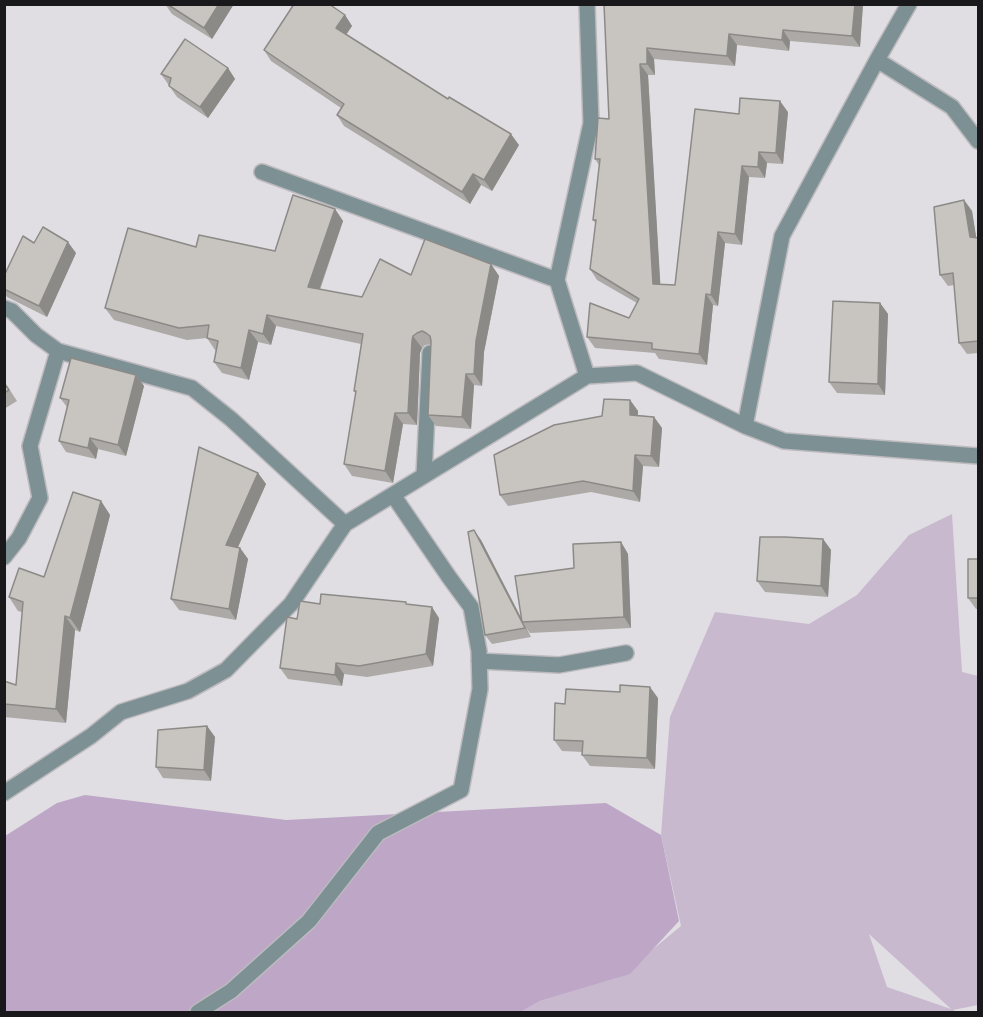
<!DOCTYPE html>
<style>
body{margin:0}
#map{position:relative;width:983px;height:1017px;overflow:hidden;background:#e0dee2;font-family:"DM Sans",sans-serif}
canvas{display:block}
.frame{position:absolute;inset:0;border:6px solid #19181a;pointer-events:none}
</style>
<div id="map">
<canvas width="983" height="1017"></canvas>
<div class="frame"></div>
</div>
<script>
const context = document.querySelector('canvas').getContext('2d');
context.lineJoin = 'round';
function fillPath(path, color) { context.fillStyle = color; context.fill(path, 'evenodd'); }
const shape = rows => new Path2D(rows.map(r => 'M' + r).join(''));
function stroke(path, color, width, dash) { context.strokeStyle = color; context.lineWidth = width; context.lineCap = dash ? 'butt' : 'round'; context.setLineDash(dash || []); context.stroke(path); }
fillPath(shape([
 [952,514,962,672,978,676,978,1005,953,1010,957,1012,519,1012,540,1001,619,977,681,926,661,835,670,717,715,612,809,624,857,595,909,535],
 [869,934,951,1009,887,987]
]), '#c9b9cf');
fillPath(shape([
 [85,795,286,820,606,803,661,835,679,921,630,974,540,1001,520,1012,5,1012,5,836,57,803]
]), '#bda6c6');
const street = shape([
 [877,60,952,107,978,141],
 [262,172,557,280],
 [4,308,12,311,36,335,58,351,192,388,231,419,345,524],
 [587,376,557,280,591,123,587,4],
 [745,426,782,236,877,60,909,4],
 [424,475,430,353],
 [4,557,19,538,40,498,30,446,58,351],
 [479,661,559,665,626,653],
 [4,793,91,736,121,712,188,691,226,670,291,604,345,524,587,376,637,373,745,426,784,441,978,456],
 [198,1012,231,991,309,921,378,833,461,790,480,689,479,651,471,607,449,577,393,495]
]);
stroke(street, '#bcbabe', 18);
stroke(street, '#7d9194', 15);
fillPath(shape([
 [165,4,234,4,212,39,172,14],
 [604,4,863,4,860,47,790,41,789,51,737,45,735,66,654,59,655,75,648,75,660,285,675,285,739,114,788,112,783,164,767,163,765,178,749,177,742,245,725,243,718,306,713,305,707,365,659,359,655,353,595,348,587,337,629,318,637,303,597,280,590,269,596,224,593,220,599,165,595,159,609,119],
 [345,15,352,26,346,35,519,145,492,191,481,185,470,204,344,126,337,115,341,108,271,61,264,50],
 [228,68,235,79,208,118,177,97,161,74],
 [964,200,972,211,976,238,978,238,978,353,967,354,959,343,954,285,948,286,940,275],
 [335,209,343,221,320,290,362,297,411,275,491,264,499,276,484,352,482,386,474,385,471,429,436,426,428,415,431,344,425,345,422,348,420,353,417,425,403,424,393,483,352,476,344,464,356,394,354,391,361,344,276,326,271,345,258,342,249,380,222,373,214,362,216,350,215,350,207,338,187,340,114,320,105,308,196,247,275,251],
 [34,243,76,253,47,317,7,297,4,293,4,276],
 [880,303,888,314,885,395,837,393,829,382],
 [136,375,144,386,126,456,98,449,96,459,66,452,59,441,67,407,60,398],
 [4,381,17,401,4,409],
 [630,400,638,411,638,415,654,417,662,428,659,467,643,466,640,502,591,492,508,506,500,495,602,416],
 [258,473,266,484,238,547,240,548,248,559,236,620,179,610,171,599],
 [101,501,110,515,80,632,75,630,66,723,4,717,4,681,16,685,22,612,18,611,9,597,44,577],
 [823,539,831,550,828,597,765,592,757,581],
 [481,540,522,619,574,568,621,542,628,554,631,628,530,633,526,628,531,637,492,644,485,635],
 [978,559,978,609,976,609,968,598],
 [320,604,407,604,439,618,433,666,367,677,344,674,342,686,288,679,280,668,297,619],
 [658,698,655,769,590,766,582,755,583,752,562,751,554,740,565,704],
 [207,726,215,737,211,781,163,778,156,767]
]), '#aca9a6');
fillPath(shape([
 [219,4,234,4,212,39,204,28],
 [855,4,863,4,860,47,852,36],
 [345,15,352,26,343,39,336,28],
 [783,30,790,41,789,51,782,40],
 [729,34,737,45,735,66,727,56],
 [647,48,654,59,655,75,647,64],
 [640,64,648,75,661,295,653,284],
 [228,68,235,79,208,118,200,107],
 [780,101,788,112,783,164,776,153],
 [511,134,519,145,492,191,484,180],
 [759,152,767,163,765,178,758,167],
 [742,166,749,177,742,245,735,234],
 [473,174,481,185,470,204,462,192],
 [964,200,972,211,978,248,970,237],
 [335,209,343,221,316,299,308,287],
 [718,232,725,243,718,306,711,295],
 [68,242,76,253,47,317,39,306],
 [491,264,499,276,484,352,482,386,474,374,476,341],
 [706,294,713,305,707,365,699,354],
 [880,303,888,314,885,395,878,384],
 [267,315,276,326,271,345,263,334],
 [249,330,258,342,249,380,241,368],
 [413,336,422,348,420,353,417,425,408,413,412,341],
 [466,374,474,385,471,429,462,417],
 [136,375,144,386,126,456,118,445],
 [630,400,638,411,637,426,630,415],
 [395,413,403,424,393,483,385,471],
 [654,417,662,428,659,467,651,456],
 [90,438,98,449,96,459,88,448],
 [635,455,643,466,640,502,633,491],
 [258,473,266,484,234,556,226,545],
 [101,501,110,515,80,632,70,618],
 [474,530,481,540,523,622,522,622,531,637,525,628],
 [823,539,831,550,828,597,821,586],
 [621,542,628,554,631,628,624,617],
 [240,548,248,559,236,620,229,609],
 [432,607,439,618,433,666,426,654],
 [65,616,75,630,66,723,56,709],
 [336,663,344,674,342,686,335,675],
 [650,687,658,698,655,769,647,758],
 [207,726,215,737,211,781,204,770]
]), '#8c8a87');
const building = shape([
 [167,4,219,4,204,28,167,4],
 [294,4,329,4,345,15,336,28,448,99,449,97,511,134,484,180,473,174,462,192,337,115,344,104,264,50,294,4],
 [604,4,855,4,852,36,783,30,782,40,729,34,727,56,647,48,647,64,640,64,653,284,675,285,695,109,739,114,740,98,780,101,776,153,759,152,758,167,742,166,735,234,718,232,711,295,706,294,699,354,652,349,652,343,587,337,590,303,629,318,639,299,590,269,596,220,593,220,600,159,595,159,598,118,609,119,604,4],
 [185,39,228,68,200,107,169,86,171,78,161,74,185,39],
 [293,195,335,209,308,287,362,297,380,259,411,275,425,239,491,264,476,341,474,374,466,374,462,417,428,415,431,341,430,336,426,333,422,331,417,333,413,336,412,341,408,413,395,413,385,471,344,464,356,391,354,391,363,334,267,315,263,334,249,330,241,368,214,362,218,341,207,338,209,325,179,328,105,308,128,228,196,247,199,235,275,251,293,195],
 [964,200,970,237,978,238,978,341,959,343,953,273,940,275,934,207,964,200],
 [43,227,68,242,39,306,4,289,4,276,23,236,34,243,43,227],
 [833,301,880,303,878,384,829,382,833,301],
 [71,358,136,375,118,445,90,438,88,448,59,441,69,400,60,398,71,358],
 [4,383,9,390,4,393,4,383],
 [604,399,630,400,630,415,654,417,651,456,635,455,633,491,583,481,500,495,494,455,554,425,602,416,604,399],
 [199,447,258,473,226,545,240,548,229,609,171,599,199,447],
 [73,492,101,501,70,618,65,616,56,709,4,704,4,681,16,685,23,602,9,597,19,568,44,577,73,492],
 [474,530,525,628,485,635,468,532,474,530],
 [760,537,785,537,823,539,821,586,757,581,760,537],
 [621,542,624,617,522,622,515,576,574,568,573,544,621,542],
 [968,559,978,559,978,598,968,598,968,559],
 [321,594,406,602,406,604,432,607,426,654,359,666,336,663,335,675,280,668,287,617,297,619,300,601,320,604,321,594],
 [620,685,650,687,647,758,582,755,583,741,554,740,555,703,565,704,566,689,620,692,620,685],
 [207,726,204,770,156,767,158,730,207,726]
]);
fillPath(building, '#c8c5c1');
stroke(building, '#8c8a87', 1.5);
</script>
